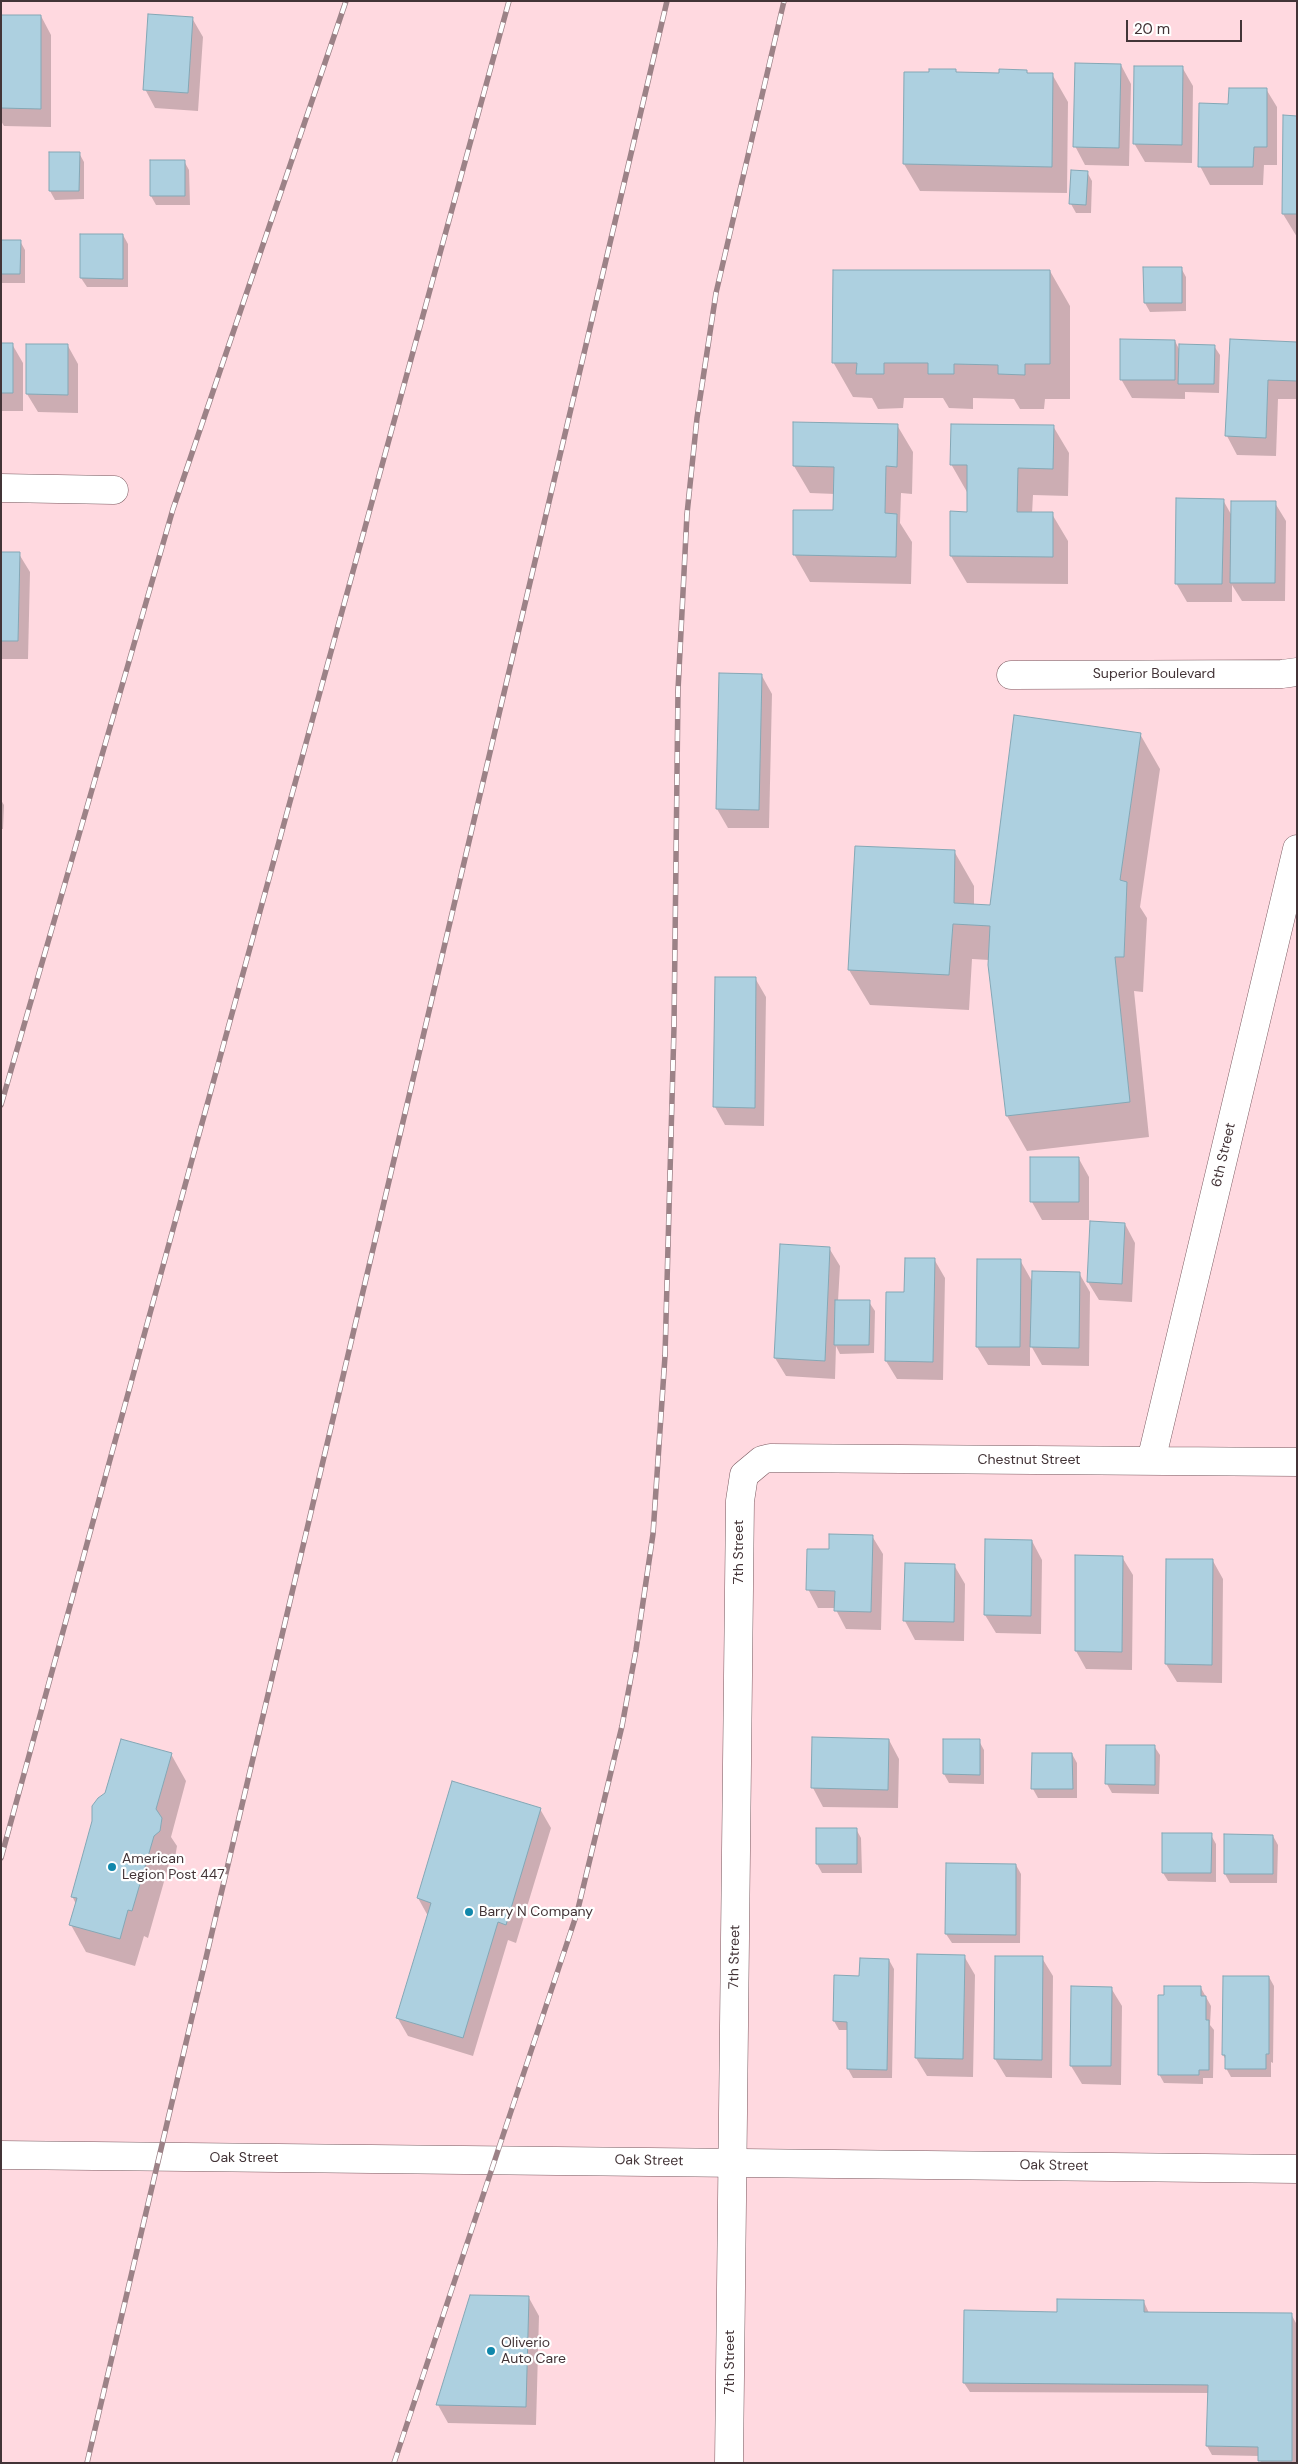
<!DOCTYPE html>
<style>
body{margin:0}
#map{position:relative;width:1298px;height:2464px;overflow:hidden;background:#ffd9e0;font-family:"DM Sans",sans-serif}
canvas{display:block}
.frame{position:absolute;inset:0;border:2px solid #433437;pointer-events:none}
.scale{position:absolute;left:1126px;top:20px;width:116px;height:22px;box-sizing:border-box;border:2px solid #433437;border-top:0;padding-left:6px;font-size:15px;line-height:18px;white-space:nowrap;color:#433437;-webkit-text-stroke:4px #fff;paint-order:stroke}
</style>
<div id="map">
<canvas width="1298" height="2464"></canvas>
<div class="frame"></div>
<div class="scale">20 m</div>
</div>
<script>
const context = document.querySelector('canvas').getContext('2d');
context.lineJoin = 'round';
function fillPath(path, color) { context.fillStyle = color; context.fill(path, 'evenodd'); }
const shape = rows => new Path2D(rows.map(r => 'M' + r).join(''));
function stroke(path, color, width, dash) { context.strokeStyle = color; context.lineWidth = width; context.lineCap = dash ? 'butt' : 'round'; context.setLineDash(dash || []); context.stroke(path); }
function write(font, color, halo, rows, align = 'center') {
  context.font = font + ' "DM Sans",sans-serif'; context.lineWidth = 4.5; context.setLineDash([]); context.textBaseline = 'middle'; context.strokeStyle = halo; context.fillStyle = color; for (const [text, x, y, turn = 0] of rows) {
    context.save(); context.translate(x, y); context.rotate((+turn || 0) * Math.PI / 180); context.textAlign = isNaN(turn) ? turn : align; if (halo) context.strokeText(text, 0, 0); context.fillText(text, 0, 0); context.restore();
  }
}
fillPath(shape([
 [1,16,41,16,51,35,51,127,4,126,1,121],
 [192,18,203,37,198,111,155,108,145,89],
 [1121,65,1131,84,1129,166,1085,165,1075,146],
 [1182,67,1193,86,1192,163,1145,162,1134,143],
 [955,70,957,74,1000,74,1026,71,1028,74,1052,74,1068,102,1067,193,920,191,904,164],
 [1266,89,1277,107,1277,165,1264,165,1263,185,1210,185,1200,166,1230,105],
 [1297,117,1297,237,1283,214],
 [79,153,84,162,84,199,55,200,50,191],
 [184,161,189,170,190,205,156,205,151,196],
 [1087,172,1092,181,1091,213,1076,213,1071,204],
 [82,235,123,235,128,244,128,287,87,287,81,278],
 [1,241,20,241,25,250,25,283,1,283],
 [1181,268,1186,277,1186,311,1150,312,1145,303],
 [1050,271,1070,306,1070,399,1045,399,1044,409,1020,409,1014,399,973,398,973,409,949,408,943,398,904,398,903,408,878,409,872,398,853,397,833,362],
 [1231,340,1297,343,1297,399,1278,399,1276,456,1237,455,1227,436],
 [1175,341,1180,351,1214,346,1220,355,1219,393,1185,392,1185,399,1132,398,1121,379],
 [1,344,12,344,23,363,23,411,1,411],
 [68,346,78,364,78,413,38,412,27,394],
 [795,423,897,425,913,452,912,494,901,493,900,523,912,542,911,584,810,582,794,554,834,512,835,494,810,493,794,466],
 [1053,426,1069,453,1068,496,1033,495,1032,514,1052,514,1068,541,1068,584,967,583,951,556,952,513,968,513,967,492,951,464],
 [1223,500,1232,516,1275,503,1286,521,1285,601,1242,601,1232,585,1232,602,1187,602,1176,583],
 [1,553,19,554,30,572,28,659,1,659],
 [721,675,762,676,772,694,769,828,728,828,717,809],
 [1140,734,1160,769,1140,907,1147,918,1143,992,1134,991,1149,1137,1027,1151,1007,1116,989,960,972,959,969,1010,870,1005,849,970,954,851,974,886,974,905,991,906],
 [1,800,4,805,3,829,1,829],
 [755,978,766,997,764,1126,725,1125,715,1107],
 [1079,1159,1089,1177,1089,1220,1042,1220,1032,1202],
 [1125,1224,1135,1243,1132,1302,1099,1300,1088,1282],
 [829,1248,840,1266,838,1301,869,1302,875,1311,874,1353,840,1354,836,1346,835,1379,786,1376,775,1358],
 [934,1259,945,1278,943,1380,897,1379,886,1361,905,1293],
 [1020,1260,1033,1283,1079,1273,1090,1292,1089,1366,1042,1365,1030,1344,1030,1366,988,1365,977,1347],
 [872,1536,883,1554,881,1630,846,1629,835,1608,818,1608,808,1589,830,1550],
 [1032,1541,1042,1560,1041,1634,996,1633,985,1615],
 [1122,1557,1133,1575,1132,1670,1086,1669,1076,1651],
 [1213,1561,1223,1579,1222,1683,1177,1682,1166,1664],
 [906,1565,954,1565,965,1584,964,1641,915,1640,905,1621],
 [813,1739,889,1740,899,1759,898,1808,823,1807,813,1788],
 [979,1741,984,1750,984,1784,949,1783,944,1774],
 [1107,1746,1154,1746,1160,1755,1159,1794,1112,1793,1107,1784],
 [171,1754,186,1781,171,1837,177,1846,175,1858,169,1864,148,1938,144,1936,135,1966,86,1952,71,1925,76,1904,72,1896,106,1794],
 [1072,1754,1077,1763,1077,1798,1038,1798,1033,1789],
 [540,1809,551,1828,516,1943,508,1940,473,2056,408,2036,397,2017,428,1916,418,1898],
 [856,1829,861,1838,862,1873,822,1873,817,1864],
 [1211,1835,1216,1844,1216,1882,1168,1881,1163,1873],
 [1225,1836,1273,1836,1278,1845,1277,1883,1230,1883,1225,1874],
 [1016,1865,1021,1874,1020,1943,952,1943,946,1934],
 [964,1956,975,1975,973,2077,927,2076,916,2058],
 [1042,1958,1053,1976,1052,2078,1006,2077,995,2059],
 [889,1960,894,1969,892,2078,853,2078,848,2069,848,2030,839,2030,834,2021,861,1977],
 [1269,1977,1274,1986,1273,2063,1271,2062,1271,2077,1231,2077,1226,2068,1226,2060,1223,2055],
 [1111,1988,1122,2006,1121,2085,1082,2084,1071,2066],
 [1201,1988,1211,2006,1210,2025,1214,2030,1213,2078,1203,2078,1203,2084,1164,2083,1159,2074],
 [529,2298,539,2316,536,2425,448,2423,438,2405],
 [1144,2302,1149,2313,1291,2314,1296,2323,1296,2463,1261,2463,1259,2456,1212,2455,1207,2446,1209,2393,970,2392,964,2383,1058,2313]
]), '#0003');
const building = shape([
 [148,14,193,17,188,93,143,90,148,14],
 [1,15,41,15,41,109,1,108,1,15],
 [1075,63,1121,64,1119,148,1073,147,1075,63],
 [1134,66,1183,66,1182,145,1133,144,1134,66],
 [929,69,956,69,956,72,999,73,999,69,1027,70,1027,73,1053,73,1052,167,903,164,904,72,929,72,929,69],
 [1229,88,1267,88,1267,147,1254,147,1253,167,1198,167,1199,103,1228,104,1229,88],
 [1283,115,1297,116,1297,214,1282,214,1283,115],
 [49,152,80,152,79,191,49,191,49,152],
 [150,160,185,160,185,196,150,196,150,160],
 [1071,170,1088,171,1086,205,1069,204,1071,170],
 [80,234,123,234,123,279,80,278,80,234],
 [1,240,21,240,20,274,1,274,1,240],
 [1143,267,1182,267,1182,303,1144,303,1143,267],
 [833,270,1050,270,1050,364,1025,364,1025,375,998,374,998,365,954,364,954,374,928,374,928,363,884,363,884,374,856,374,857,363,832,363,833,270],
 [1120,339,1175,340,1175,380,1120,380,1120,339],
 [1230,339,1297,342,1297,381,1268,380,1266,438,1225,436,1230,339],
 [1,343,13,343,13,393,1,393,1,343],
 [26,344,68,344,68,395,26,394,26,344],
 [1179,344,1215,345,1214,384,1178,384,1179,344],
 [793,422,898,424,897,467,886,466,885,513,897,514,896,557,793,555,793,510,833,510,834,467,793,466,793,422],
 [951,424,1054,425,1053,469,1018,468,1017,512,1053,512,1053,557,950,556,950,511,967,512,967,465,950,465,951,424],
 [1176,498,1224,499,1222,584,1175,584,1176,498],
 [1231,501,1276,501,1275,583,1230,583,1231,501],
 [1,552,20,552,18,641,1,641,1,552],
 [719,673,762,674,759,810,716,809,719,673],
 [1014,715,1141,733,1120,880,1127,882,1124,957,1115,957,1130,1102,1006,1116,988,965,990,926,953,924,949,975,848,970,855,846,955,850,954,903,990,905,1014,715],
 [715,977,756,977,755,1108,713,1107,715,977],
 [1030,1157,1079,1157,1079,1202,1030,1202,1030,1157],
 [1090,1221,1125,1223,1122,1284,1087,1282,1090,1221],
 [780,1244,830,1247,825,1361,774,1358,780,1244],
 [905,1258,935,1258,933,1362,885,1361,886,1292,904,1292,905,1258],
 [977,1259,1021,1259,1020,1347,976,1347,977,1259],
 [1032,1271,1080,1272,1079,1348,1030,1347,1032,1271],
 [835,1300,870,1300,869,1345,834,1345,835,1300],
 [829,1534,873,1535,871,1612,834,1611,835,1591,806,1590,807,1549,829,1549,829,1534],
 [985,1539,1032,1540,1031,1616,984,1615,985,1539],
 [1075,1555,1123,1556,1122,1652,1075,1651,1075,1555],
 [1166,1559,1213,1559,1212,1665,1165,1664,1166,1559],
 [905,1563,955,1564,954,1622,903,1621,905,1563],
 [812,1737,889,1739,888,1790,811,1788,812,1737],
 [121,1739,172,1753,156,1809,162,1818,160,1831,154,1836,132,1911,128,1910,120,1939,69,1925,77,1898,71,1897,92,1821,92,1806,98,1798,105,1793,121,1739],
 [943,1739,980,1739,980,1775,943,1774,943,1739],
 [1106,1745,1155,1745,1155,1785,1105,1784,1106,1745],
 [1032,1753,1072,1753,1073,1789,1031,1789,1032,1753],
 [452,1781,541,1808,506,1925,498,1922,463,2038,396,2018,431,1903,417,1898,452,1781],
 [816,1828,857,1828,857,1864,816,1864,816,1828],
 [1162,1833,1212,1833,1211,1873,1162,1873,1162,1833],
 [1224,1834,1273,1835,1273,1874,1224,1874,1224,1834],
 [946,1863,1016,1864,1016,1935,945,1934,946,1863],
 [917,1954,965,1955,963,2059,915,2058,917,1954],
 [995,1956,1043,1956,1042,2060,994,2059,995,1956],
 [860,1958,889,1959,887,2070,847,2069,847,2022,833,2021,834,1975,859,1976,860,1958],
 [1223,1976,1269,1976,1269,2054,1266,2054,1266,2069,1225,2069,1225,2055,1222,2055,1223,1976],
 [1071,1986,1112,1987,1111,2066,1070,2066,1071,1986],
 [1164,1986,1201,1986,1201,1996,1206,1996,1206,2020,1209,2020,1209,2070,1199,2070,1199,2075,1158,2075,1158,1995,1164,1995,1164,1986],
 [470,2295,529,2296,526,2407,436,2405,470,2295],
 [1057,2299,1144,2300,1144,2312,1292,2313,1292,2461,1258,2461,1258,2447,1206,2446,1208,2385,963,2383,964,2310,1057,2312,1057,2299]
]);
fillPath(building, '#add0e0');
stroke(building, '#84a7b5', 1);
const street = shape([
 [1,488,114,490],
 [1011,675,1282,674,1297,672],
 [1151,1461,1297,849],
 [729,2463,740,1501,744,1475,762,1460,770,1458,1297,1462]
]);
const secondary = shape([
 [1,2155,1297,2169]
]);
stroke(street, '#78585e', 29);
stroke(secondary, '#78585e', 29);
stroke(street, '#fff', 28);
stroke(secondary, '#fff', 28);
const rail = shape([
 [1,1105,173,509,346,1],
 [1,1858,509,1],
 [87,2463,667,1],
 [394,2463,577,1913,622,1726,636,1650,653,1534,665,1356,674,1027,678,690,687,514,697,418,716,293,784,1]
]);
stroke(rail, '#9c8287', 5.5);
stroke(rail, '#fff', 4, [11]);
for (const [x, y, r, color] of [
 [112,1867,5,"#1087ab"],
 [469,1912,5,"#1087ab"],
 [491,2351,5,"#1087ab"]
]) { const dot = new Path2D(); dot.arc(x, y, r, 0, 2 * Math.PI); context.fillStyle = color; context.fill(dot); stroke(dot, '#fff', 2); }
write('14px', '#433437', '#fff', [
 ["Superior Boulevard",1154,674],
 ["6th Street",1224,1155,-77],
 ["Chestnut Street",1029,1460],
 ["7th Street",739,1552,-90],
 ["7th Street",735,1957,-89],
 ["Oak Street",244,2158],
 ["Oak Street",649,2161,1],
 ["Oak Street",1054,2166,1],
 ["7th Street",730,2362,-90]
]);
write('14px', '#433437', '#fff', [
 ["American",122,1859],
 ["Legion Post 447",122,1875],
 ["Barry N Company",479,1912],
 ["Oliverio",501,2343],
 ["Auto Care",501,2359]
], 'left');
</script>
